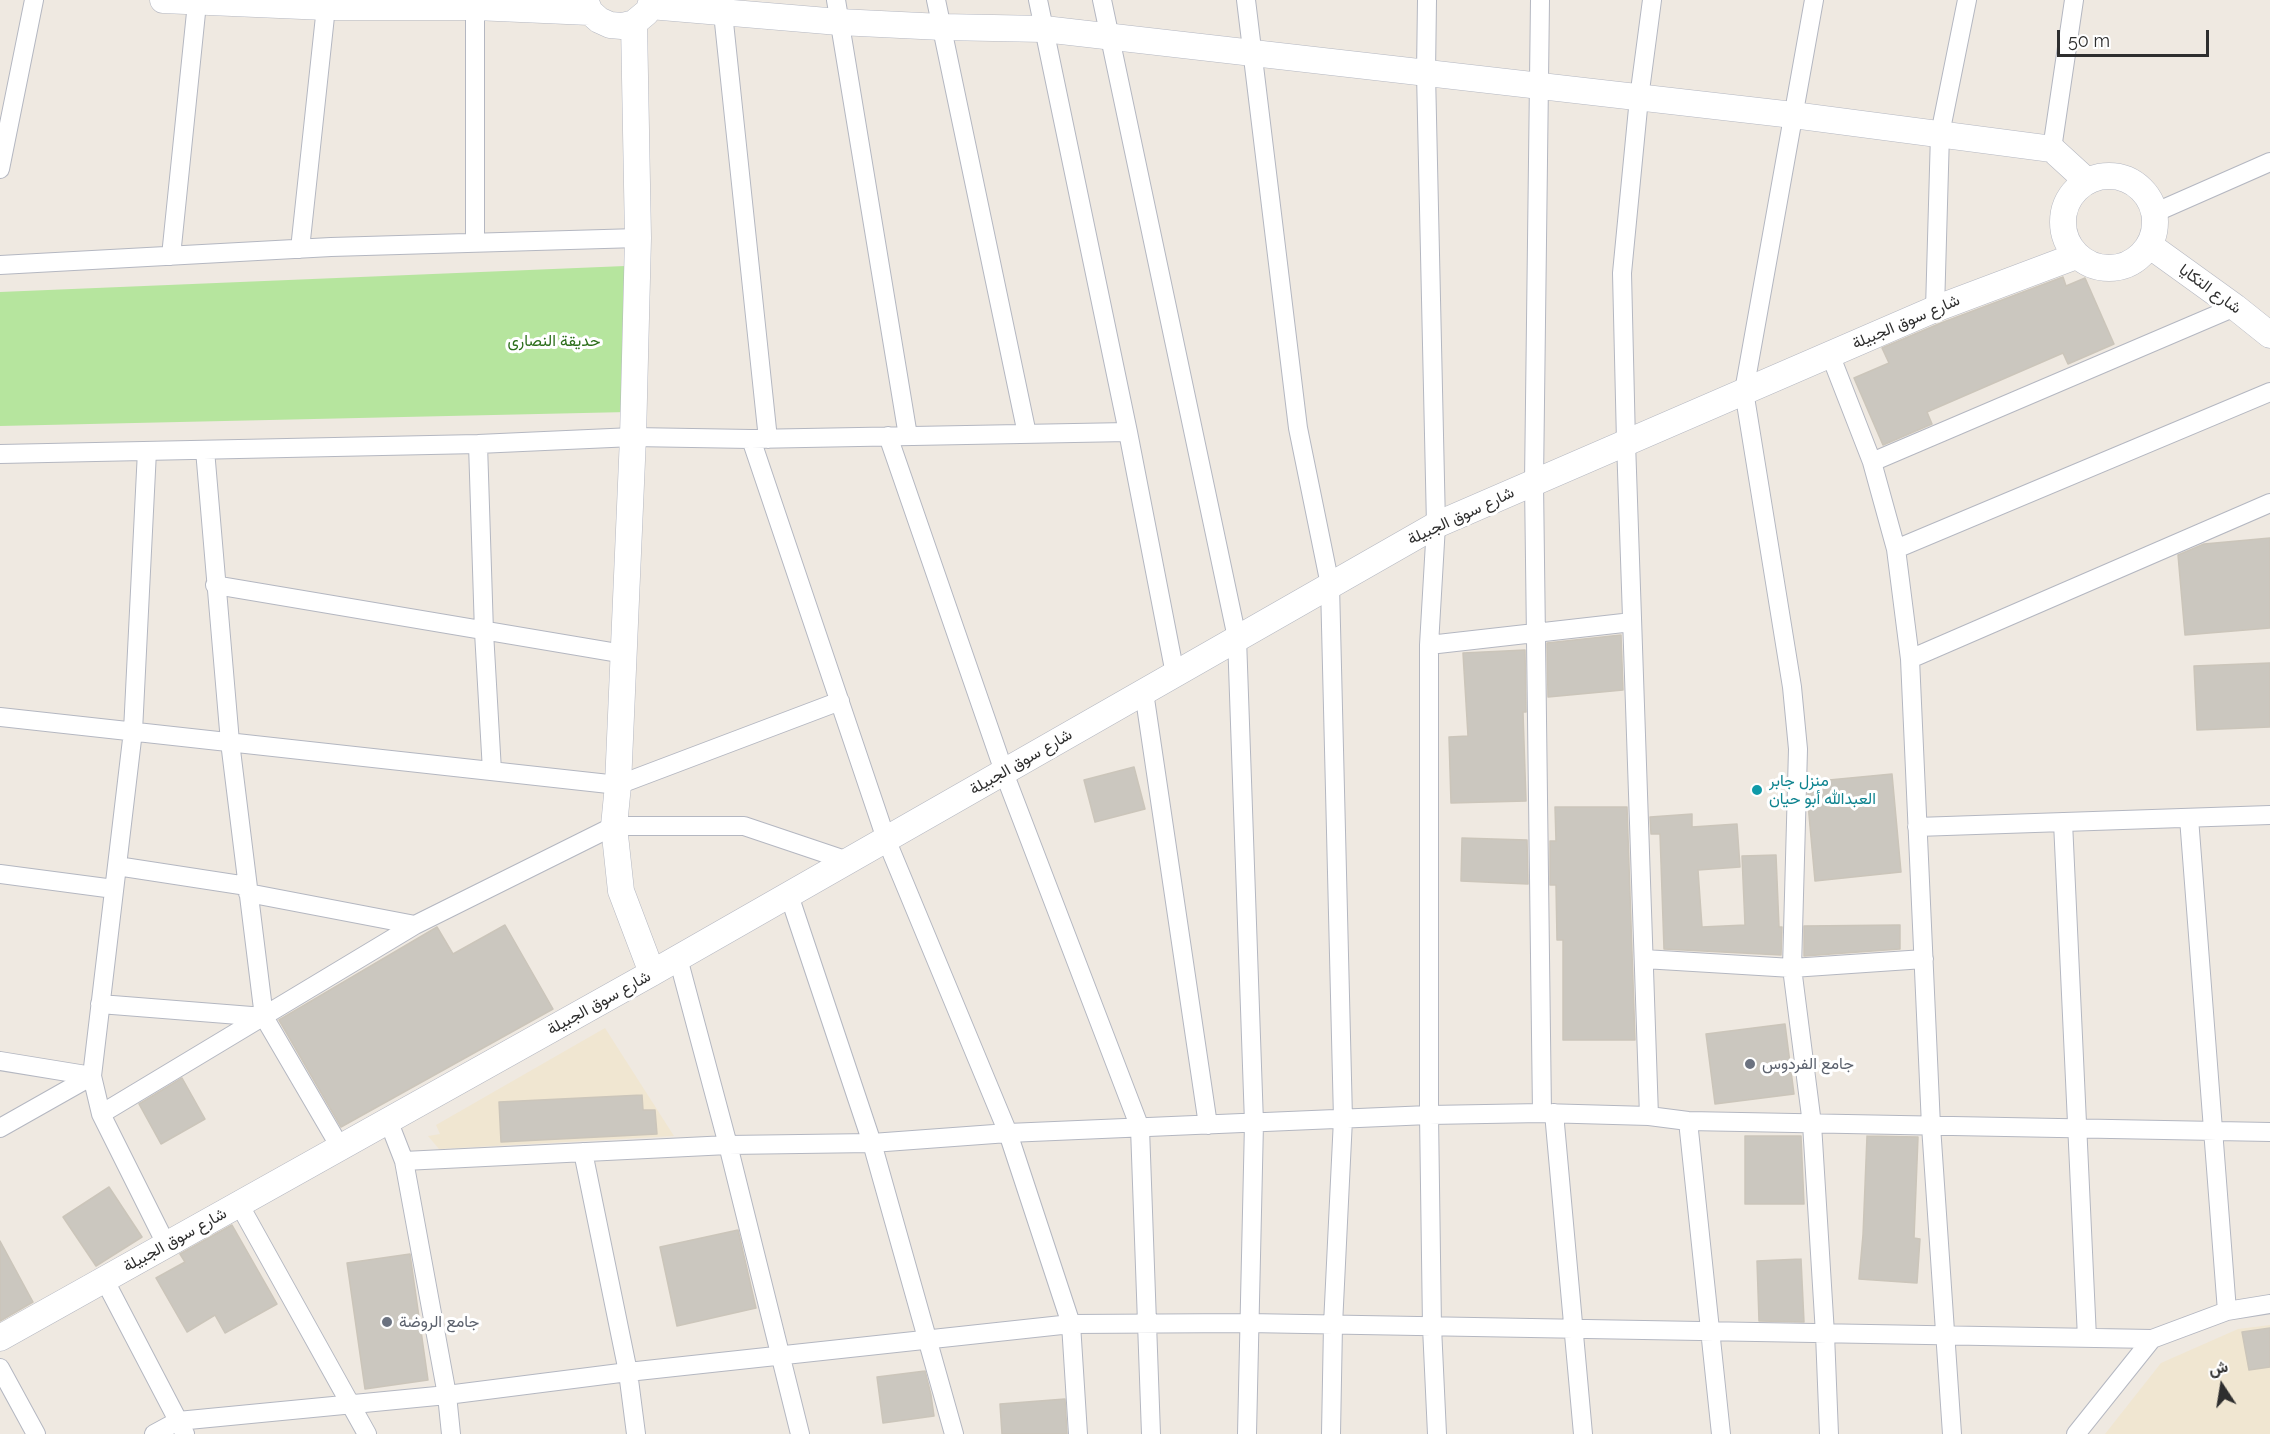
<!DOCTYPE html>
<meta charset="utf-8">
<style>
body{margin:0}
#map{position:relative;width:2270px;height:1434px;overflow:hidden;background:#efe9e1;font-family:Raleway,Vazirmatn,sans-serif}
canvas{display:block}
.north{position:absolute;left:2192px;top:1356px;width:60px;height:60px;-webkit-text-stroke:4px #fff;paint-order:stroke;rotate:348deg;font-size:16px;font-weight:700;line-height:24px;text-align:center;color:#2e2e2e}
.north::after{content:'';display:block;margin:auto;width:21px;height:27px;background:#2e2e2e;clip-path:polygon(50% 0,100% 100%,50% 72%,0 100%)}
.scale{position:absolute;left:2057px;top:30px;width:152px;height:27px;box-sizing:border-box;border:3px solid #2e2e2e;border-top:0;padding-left:8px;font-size:18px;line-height:21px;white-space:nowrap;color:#2e2e2e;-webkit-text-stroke:4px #fff;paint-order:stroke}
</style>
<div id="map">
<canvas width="2270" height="1434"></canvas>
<div class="north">ش</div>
<div class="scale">50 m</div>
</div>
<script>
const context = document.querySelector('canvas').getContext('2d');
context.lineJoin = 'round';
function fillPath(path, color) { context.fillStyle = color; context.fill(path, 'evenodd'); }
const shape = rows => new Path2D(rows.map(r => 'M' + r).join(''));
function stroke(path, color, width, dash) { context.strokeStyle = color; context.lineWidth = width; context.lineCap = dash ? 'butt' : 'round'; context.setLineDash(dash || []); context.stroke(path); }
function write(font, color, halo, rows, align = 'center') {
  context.font = font + ' Raleway,Vazirmatn,sans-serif'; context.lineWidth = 6; context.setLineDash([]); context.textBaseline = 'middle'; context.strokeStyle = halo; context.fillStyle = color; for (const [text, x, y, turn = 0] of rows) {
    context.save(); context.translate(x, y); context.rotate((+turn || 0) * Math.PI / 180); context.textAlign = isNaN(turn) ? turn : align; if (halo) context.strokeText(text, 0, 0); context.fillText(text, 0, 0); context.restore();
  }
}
fillPath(shape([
 [605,1028,674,1136,439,1149,428,1136,440,1134,436,1125],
 [2270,1325,2270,1434,2105,1434,2161,1363,2238,1329]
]), '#f0e6d1');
fillPath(shape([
 [625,266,628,412,0,426,0,292]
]), '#b6e59e');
const building = shape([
 [2063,277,2066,286,2085,278,2114,344,2068,364,2063,353,1927,412,1932,424,1883,445,1854,378,1889,363,1882,348,1941,323,2063,277],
 [2270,538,2270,628,2185,635,2178,555,2204,544,2270,538],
 [1621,635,1623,690,1548,697,1547,643,1621,635],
 [1525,650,1526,712,1523,712,1526,801,1451,803,1449,737,1468,736,1463,653,1525,650],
 [2270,663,2270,727,2197,730,2194,666,2270,663],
 [1134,767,1145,809,1095,822,1084,780,1134,767],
 [1892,774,1901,872,1815,881,1808,804,1808,782,1892,774],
 [1555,807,1627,807,1635,1040,1563,1040,1563,940,1557,940,1556,885,1550,885,1550,841,1556,841,1555,807],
 [1692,814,1692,827,1737,824,1740,867,1698,870,1702,927,1745,925,1742,856,1776,855,1779,927,1782,927,1781,955,1664,949,1660,834,1651,834,1650,817,1692,814],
 [1462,838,1527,840,1528,884,1461,881,1462,838],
 [505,925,553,1009,341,1127,279,1020,437,927,453,954,505,925],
 [1900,925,1900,949,1804,956,1804,926,1900,925],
 [1785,1024,1794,1094,1715,1104,1706,1034,1785,1024],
 [182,1078,205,1119,161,1144,139,1104,182,1078],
 [642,1095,643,1110,655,1110,657,1134,501,1142,499,1102,642,1095],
 [1745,1136,1801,1136,1804,1204,1745,1204,1745,1136],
 [1867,1136,1918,1137,1914,1238,1920,1239,1917,1283,1859,1279,1863,1235,1867,1136],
 [109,1187,142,1237,96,1266,63,1217,109,1187],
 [232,1225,277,1304,225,1333,215,1315,187,1332,156,1278,185,1262,180,1254,232,1225],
 [738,1230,756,1308,677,1326,660,1247,738,1230],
 [0,1241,33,1302,0,1321,0,1241],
 [410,1254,428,1380,365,1389,347,1263,410,1254],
 [1801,1259,1804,1322,1759,1321,1757,1261,1801,1259],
 [2270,1328,2270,1367,2249,1370,2242,1332,2270,1328],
 [925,1371,931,1395,934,1416,883,1423,877,1377,925,1371],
 [1065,1399,1067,1434,1002,1434,1000,1404,1065,1399]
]);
fillPath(building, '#cbc7bf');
stroke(building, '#cbc5ba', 1.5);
const street = shape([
 [836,0,908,436],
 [936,0,1027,434],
 [1038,0,1128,432,1175,674],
 [1102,0,1237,638,1254,1123,1247,1434],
 [1246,0,1298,428,1330,585,1343,1119,1333,1325,1331,1434],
 [1427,0,1426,73,1436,525,1429,645,1429,1115,1432,1327,1437,1434],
 [1540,0,1534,482,1542,1113],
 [1814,0,1744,391,1792,687,1798,749,1792,968,1812,1124,1825,1334,1829,1434],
 [475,7,475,242],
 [723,13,768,439],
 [2052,149,2074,0],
 [0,169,34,0],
 [2154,213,2270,162],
 [300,249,326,7],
 [171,256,197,3],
 [0,265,331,247,638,238],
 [1935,309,1940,134,1967,0],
 [1830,354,1872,462,1896,549,1910,659,1931,1126,1952,1434],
 [888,436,1008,783,1140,1128,1151,1434],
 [751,439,886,839,1008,1133,1071,1324,1078,1434],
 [478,444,484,632,492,771],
 [205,450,230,742,264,1017,340,1147],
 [147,451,133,731,92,1076,101,1114,166,1244],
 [0,454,478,444,633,437,751,439,1128,432],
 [1872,462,2235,307],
 [1896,549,2270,392],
 [215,585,624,654],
 [1429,645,1632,622],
 [1910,659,2270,503],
 [1144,692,1208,1125],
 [0,717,618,785,840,701],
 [2189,818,2227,1311],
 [2063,822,2087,1338],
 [1917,827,2270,815],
 [117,866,247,886],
 [0,874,114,889],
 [248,893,415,925],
 [789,895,872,1143,954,1434],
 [678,958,728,1145,800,1434],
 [1644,959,1792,968,1924,959],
 [100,1004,264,1017],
 [0,1061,92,1076,0,1128],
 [1554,1113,1583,1434],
 [101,1114,415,925,614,826,744,826,848,861],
 [1649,1116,1626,442,1622,273,1639,98,1652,0],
 [388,1120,404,1161,447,1395,451,1434],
 [1688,1121,1721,1434],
 [583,1152,628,1372,636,1434],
 [404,1161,728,1145,872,1143,1008,1133,1429,1115,1542,1113,1649,1116,1688,1121,2270,1132],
 [239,1204,367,1434],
 [104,1279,185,1434],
 [0,1368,36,1434],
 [154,1434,178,1421,447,1395,628,1372,1071,1324,1248,1323,2152,1339],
 [2076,1434,2152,1339,2227,1311,2270,1304]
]);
const secondary = shape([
 [163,0,326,7,475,7,590,12],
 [585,0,590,12,599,20,610,25,622,26,634,23,646,13],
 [650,6,839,22,942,27,1044,29,1793,115,2052,149,2087,181],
 [634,23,638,238,633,437,618,785,614,826,621,891,652,973],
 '2063 222a46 46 0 1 1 92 0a46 46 0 1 1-92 0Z',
 [2149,245,2235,307,2270,335],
 [0,1338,652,973,1436,525,1935,309,2076,256]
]);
stroke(street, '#b4b7c1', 20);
stroke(secondary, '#b4b7c1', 27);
stroke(street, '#fff', 18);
stroke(secondary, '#fff', 26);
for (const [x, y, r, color] of [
 [1757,790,6,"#0f9aa8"],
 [1750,1064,6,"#6b7280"],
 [387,1322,6,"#6b7280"]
]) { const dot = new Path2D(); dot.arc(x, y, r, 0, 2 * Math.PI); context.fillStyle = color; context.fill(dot); stroke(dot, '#fff', 2); }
write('16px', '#2e2e2e', '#fff', [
 ["شارع التكايا",2210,289,36],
 ["شارع سوق الجبيلة",1906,322,-23],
 ["شارع سوق الجبيلة",1461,516,-25],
 ["شارع سوق الجبيلة",1021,762,-30],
 ["شارع سوق الجبيلة",599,1003,-29],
 ["شارع سوق الجبيلة",175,1240,-29]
]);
write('16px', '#2c6e1b', '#fff', [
 ["حديقة النصارى",554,341]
]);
write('16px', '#0d838f', '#fff', [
 ["منزل جابر",1769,781],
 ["العبدالله أبو حيان",1769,799]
], 'left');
write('16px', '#5b616d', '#fff', [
 ["جامع الفردوس",1762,1064],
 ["جامع الروضة",399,1322]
], 'left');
</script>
